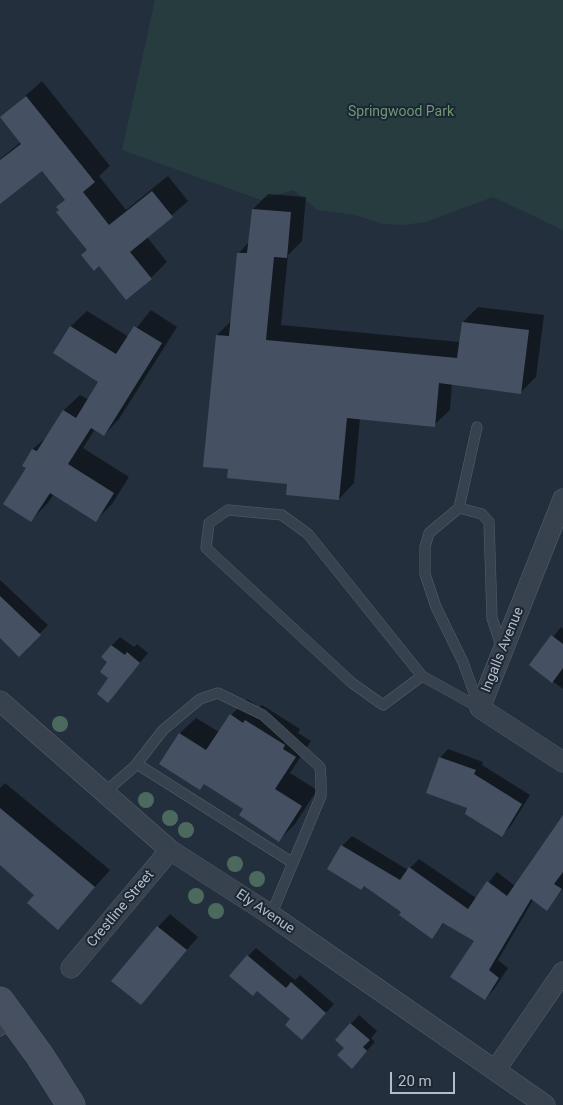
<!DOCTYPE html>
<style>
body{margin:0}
#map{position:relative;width:563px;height:1105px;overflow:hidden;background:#242f3e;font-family:Roboto,sans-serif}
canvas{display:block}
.scale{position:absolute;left:390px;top:1072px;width:65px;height:22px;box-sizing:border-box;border:2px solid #b4bcc9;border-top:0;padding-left:6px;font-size:15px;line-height:18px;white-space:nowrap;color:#b4bcc9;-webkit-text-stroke:4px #1d2633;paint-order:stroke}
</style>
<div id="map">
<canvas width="563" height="1105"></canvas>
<div class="scale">20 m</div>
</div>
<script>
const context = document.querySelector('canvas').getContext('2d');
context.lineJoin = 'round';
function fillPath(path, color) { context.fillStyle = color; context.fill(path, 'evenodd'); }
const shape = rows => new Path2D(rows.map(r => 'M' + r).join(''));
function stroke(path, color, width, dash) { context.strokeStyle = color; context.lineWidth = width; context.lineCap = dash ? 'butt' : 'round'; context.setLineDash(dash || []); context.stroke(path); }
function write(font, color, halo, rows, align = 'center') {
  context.font = font + ' Roboto,sans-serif'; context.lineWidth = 4; context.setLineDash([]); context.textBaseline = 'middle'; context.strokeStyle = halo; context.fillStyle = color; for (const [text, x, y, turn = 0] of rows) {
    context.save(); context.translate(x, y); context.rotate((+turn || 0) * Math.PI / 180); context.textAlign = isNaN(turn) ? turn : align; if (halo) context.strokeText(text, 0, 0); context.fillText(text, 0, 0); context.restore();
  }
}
fillPath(shape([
 [155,0,563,0,563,230,493,197,426,222,404,225,383,224,355,215,318,210,293,190,261,200,122,150]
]), '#263c3f');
fillPath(shape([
 [42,81,110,166,99,176,126,210,168,176,188,201,147,237,167,262,151,278,99,265,58,207,66,199,42,169,0,202,0,159,21,142,2,117],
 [268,194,306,197,302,241,288,255,281,325,460,342,463,322,478,307,544,315,536,377,521,392,452,384,450,410,434,425,360,418,354,483,339,499,229,468,217,335,232,320,239,253,249,242,253,209],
 [151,310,177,327,119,419,104,435,95,429,83,448,129,477,112,504,96,520,54,494,47,504,31,520,27,467,24,465,33,449,50,434,64,410,80,395,89,400,100,382,55,353,71,326,87,311,129,337],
 [0,580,48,625,19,655,0,637],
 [561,627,563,629,563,689,531,665],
 [120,637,134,647,137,644,148,653,108,701,110,678,108,662,112,645],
 [247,699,259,707,262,705,300,729,298,733,311,741,290,773,317,790,295,824,279,840,245,809,205,783,200,789,161,764,180,733,196,718,219,732,231,715],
 [448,749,483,762,482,765,530,795,510,827,502,835,469,807,440,758],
 [5,783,110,870,58,928,36,895,0,864,0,788],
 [563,817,563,889,547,909,533,900,498,960,508,968,494,989,485,999,476,941,445,922,432,937,402,912,342,846,352,836,408,870,419,859,476,898,497,872,515,886],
 [170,914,198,937,141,1003,158,927],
 [256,948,295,980,300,975,334,1004,302,1039,292,1019,248,956],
 [359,1015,377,1031,371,1038,375,1042,360,1058,336,1040]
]), '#0007');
fillPath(shape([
 [26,96,95,182,83,192,109,225,152,191,173,217,130,252,152,279,126,300,99,266,94,271,81,255,87,250,56,212,59,210,56,207,65,200,42,171,0,204,0,160,21,144,0,117],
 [252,209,291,212,287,258,274,257,266,340,457,358,462,322,529,330,521,394,439,383,435,427,347,418,339,500,286,495,287,484,227,478,228,469,203,467,216,335,229,336,237,253,247,253],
 [70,326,116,354,134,326,162,343,104,436,91,428,68,464,114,493,96,522,50,493,31,522,3,504,26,468,22,466,32,449,37,451,63,410,76,418,98,382,53,353],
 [0,596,41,635,19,657,0,638],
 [551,635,563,644,563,668,552,683,529,665],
 [111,645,125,655,127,652,140,663,108,703,97,694,108,678,100,672,107,662,101,657],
 [230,714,243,723,245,720,285,745,283,749,296,757,275,789,302,806,279,842,239,815,243,809,204,784,200,790,159,764,179,733,206,750],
 [439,757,476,770,474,774,522,804,502,837,465,814,467,808,426,793],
 [0,808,95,887,58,930,27,903,34,895,0,865],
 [563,815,563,872,554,884,562,889,547,911,531,899,489,970,499,978,485,1000,450,977,474,941,443,923,432,939,399,915,401,912,364,886,361,890,327,869,341,845,400,880,409,867,468,909,487,881,507,896],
 [157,926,187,950,141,1005,111,981],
 [247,955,286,988,291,982,326,1013,302,1040,285,1025,290,1019,257,991,253,996,229,976],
 [350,1023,370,1040,363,1047,367,1051,352,1069,337,1055,344,1048,335,1040]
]), '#455162');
const lane = shape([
 [459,508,477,427],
 [422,676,383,705,352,683,206,548,209,523,228,510,282,515,308,534,422,676,480,708],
 [479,707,463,662,436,607,425,574,425,547,429,533,459,508,482,514,489,522,492,618,502,649],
 [137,764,293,863],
 [104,793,135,766,163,730,200,699,218,693,263,715,320,767,321,780,321,796,271,915],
 [0,1031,14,1021]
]);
const street = shape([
 [563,499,480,708,563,762],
 [0,701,170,850,271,915,545,1105],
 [71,968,170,850],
 [496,1069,563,972]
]);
const secondary = shape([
 [0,1001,40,1056,71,1105]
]);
stroke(lane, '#565f6c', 11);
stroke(street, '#565f6c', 21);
stroke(secondary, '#565f6c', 29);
stroke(lane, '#38414e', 10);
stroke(street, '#38414e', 20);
stroke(secondary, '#465061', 28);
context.fillStyle = '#4b6a5d';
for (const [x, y] of [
 [60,724],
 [146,800],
 [170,818],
 [186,830],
 [235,864],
 [257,879],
 [196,896],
 [216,911]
]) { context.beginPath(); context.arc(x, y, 8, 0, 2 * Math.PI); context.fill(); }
write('14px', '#6b9a76', '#1d2633', [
 ["Springwood Park",401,112]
]);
write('14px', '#b4bcc9', '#1d2633', [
 ["Ingalls Avenue",503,650,-68],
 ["Crestline Street",121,909,-50],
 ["Ely Avenue",265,912,34]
]);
</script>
